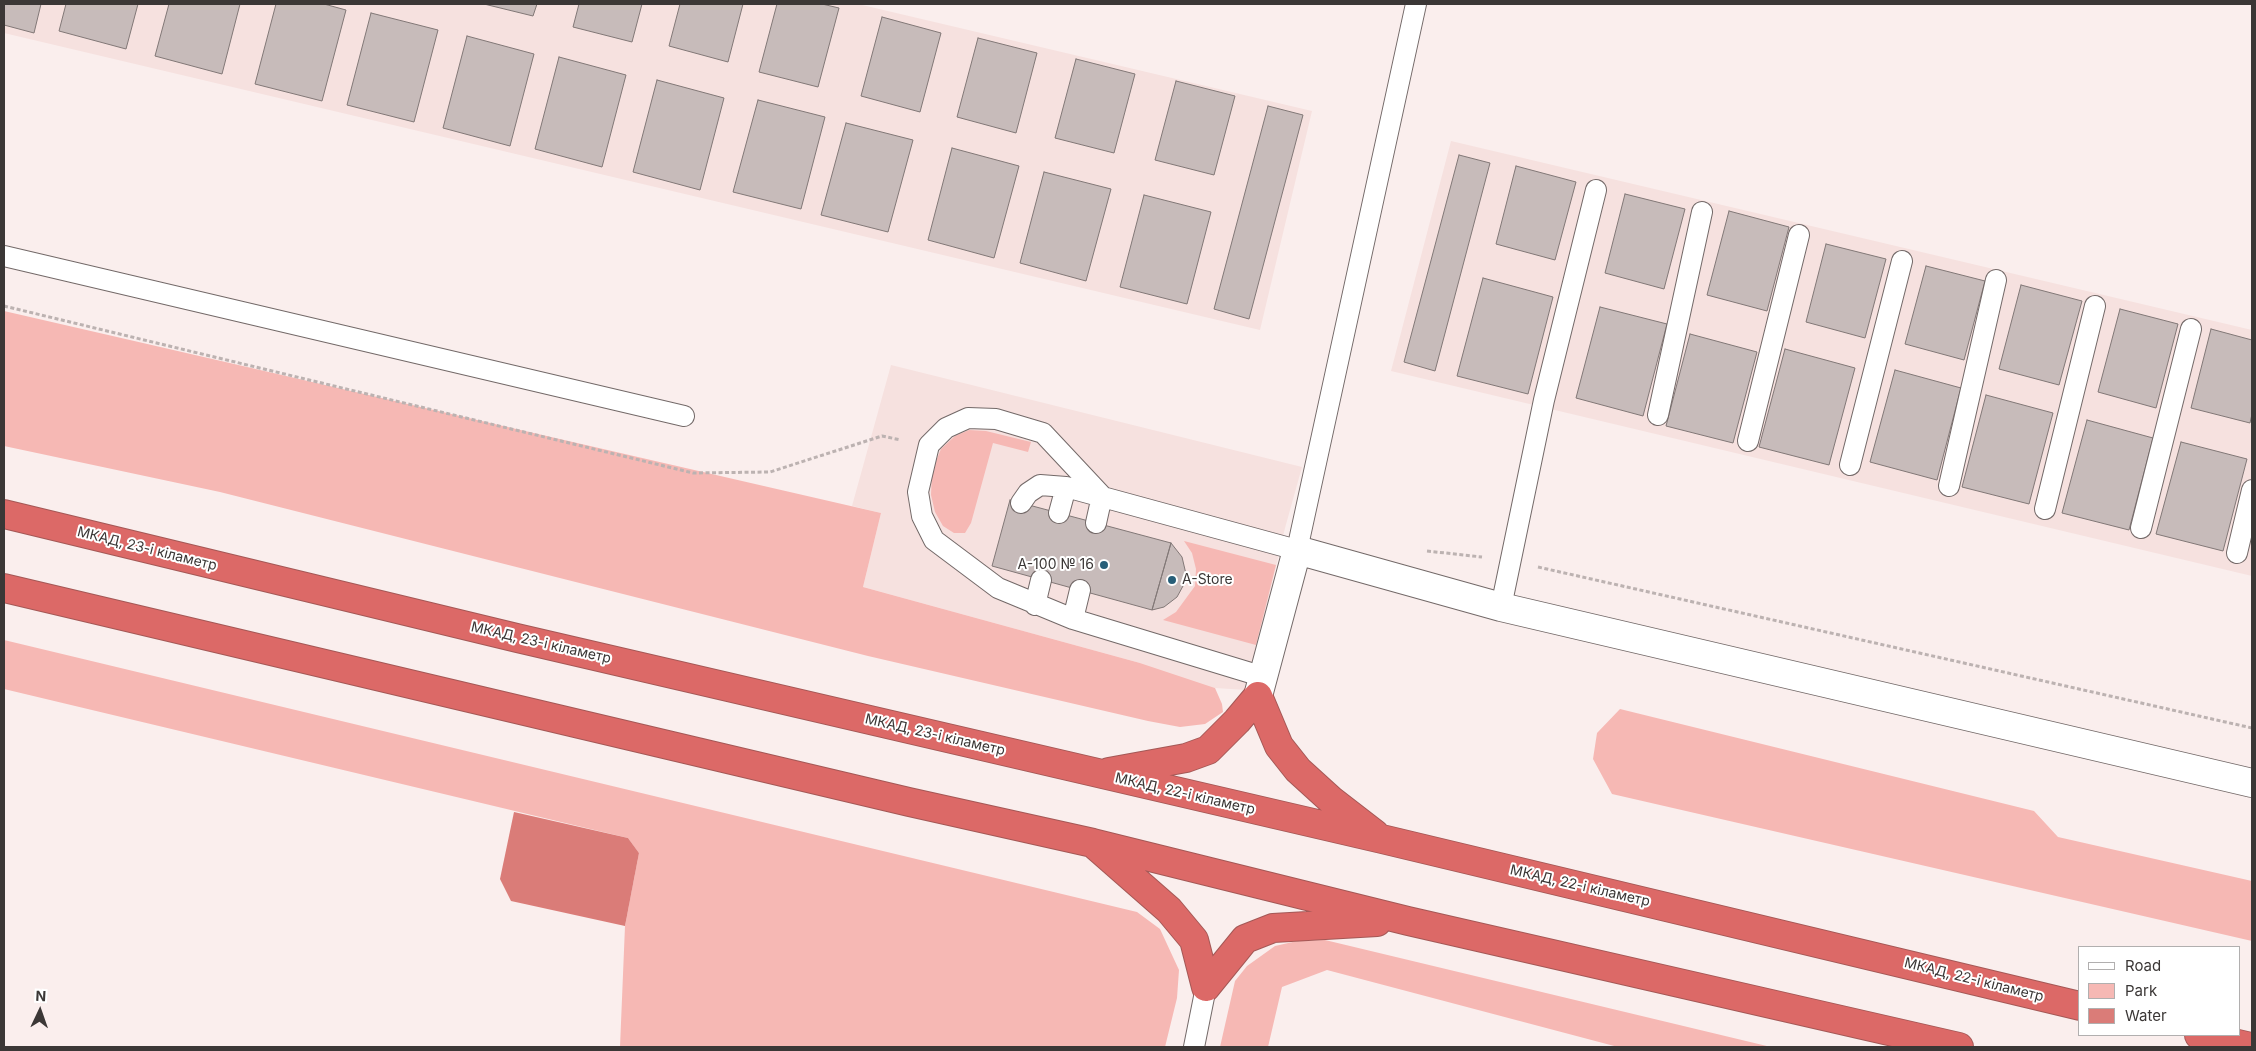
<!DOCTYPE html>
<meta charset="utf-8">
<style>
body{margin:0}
#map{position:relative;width:2256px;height:1051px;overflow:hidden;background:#faeeed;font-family:Inter,sans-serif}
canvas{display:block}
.frame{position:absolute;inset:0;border:5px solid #3b3736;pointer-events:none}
.legend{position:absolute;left:2078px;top:946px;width:162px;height:90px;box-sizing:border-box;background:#fff;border:1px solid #b1afaf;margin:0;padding:6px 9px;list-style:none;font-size:15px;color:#3b3736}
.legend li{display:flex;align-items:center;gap:10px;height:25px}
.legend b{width:25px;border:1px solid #b1afaf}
.north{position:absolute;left:15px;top:986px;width:50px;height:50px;-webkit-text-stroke:4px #fff;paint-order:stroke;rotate:3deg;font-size:14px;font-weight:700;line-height:20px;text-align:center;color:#3b3736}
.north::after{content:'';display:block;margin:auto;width:18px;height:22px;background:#3b3736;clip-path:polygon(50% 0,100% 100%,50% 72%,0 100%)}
</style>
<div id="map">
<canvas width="2256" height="1051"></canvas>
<div class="frame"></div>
<ul class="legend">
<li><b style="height:6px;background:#fff"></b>Road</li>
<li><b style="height:14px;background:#f6b8b4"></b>Park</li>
<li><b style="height:14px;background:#da7c78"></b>Water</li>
</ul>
<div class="north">N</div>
</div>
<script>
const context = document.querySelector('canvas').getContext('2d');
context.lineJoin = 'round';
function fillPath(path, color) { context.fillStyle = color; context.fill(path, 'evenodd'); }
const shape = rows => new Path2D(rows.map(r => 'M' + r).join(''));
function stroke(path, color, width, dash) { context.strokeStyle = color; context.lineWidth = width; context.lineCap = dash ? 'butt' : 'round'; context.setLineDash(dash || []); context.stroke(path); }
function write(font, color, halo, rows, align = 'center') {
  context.font = font + ' Inter,sans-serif'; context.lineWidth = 4; context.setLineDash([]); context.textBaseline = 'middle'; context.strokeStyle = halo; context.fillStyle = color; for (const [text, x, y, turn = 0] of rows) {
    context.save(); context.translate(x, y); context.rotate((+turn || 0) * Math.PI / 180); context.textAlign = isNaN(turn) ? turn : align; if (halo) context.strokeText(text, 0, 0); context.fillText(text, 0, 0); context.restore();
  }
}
fillPath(shape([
 [4,4,858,4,1312,111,1260,330,4,33],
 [1451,141,2252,330,2252,576,1391,371],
 [891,365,1302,467,1285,528,1247,690,1215,688,1140,663,863,587,881,513,852,506]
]), '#f6e1df');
fillPath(shape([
 [4,311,881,513,863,587,1140,663,1215,688,1222,704,1223,712,1205,724,1180,727,1148,721,868,656,220,492,4,446],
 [969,430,986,431,1031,442,1028,452,993,443,971,523,965,533,954,533,943,526,935,512,931,495,932,471,941,449,955,436],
 [1184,541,1276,565,1256,645,1163,620,1176,612,1195,586,1196,569,1192,553],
 [4,640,1137,912,1160,929,1179,970,1177,998,1165,1047,620,1047,625,926,639,853,628,838,4,689],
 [1620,709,2034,811,2058,837,2252,881,2252,941,1612,794,1593,759,1597,733],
 [1325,940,1771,1047,1618,1047,1327,970,1282,987,1268,1047,1220,1047,1235,981,1247,966,1275,946,1297,941]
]), '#f6b8b4');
fillPath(shape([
 [514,812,628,838,639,853,625,926,511,901,500,879]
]), '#da7c78');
const building = shape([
 [4,4,41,4,34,33,4,25,4,4],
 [66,4,138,4,126,49,59,31,66,4],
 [169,4,240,4,222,74,155,56,169,4],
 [276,4,324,4,346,10,322,101,255,84,276,4],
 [484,4,537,4,533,16,484,4],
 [579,4,642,4,632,42,573,27,579,4],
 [680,4,743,4,728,62,669,46,680,4],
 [777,4,822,4,839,8,818,87,759,72,777,4],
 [371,13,438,30,414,122,347,105,371,13],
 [882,17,941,33,920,112,861,96,882,17],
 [467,36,534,54,510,146,443,128,467,36],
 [978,38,1037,53,1016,133,957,117,978,38],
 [559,57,626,75,602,167,535,149,559,57],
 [1076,59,1135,74,1114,153,1055,138,1076,59],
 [657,80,724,98,700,190,633,172,657,80],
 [1176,81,1235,96,1214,175,1155,160,1176,81],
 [758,100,825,117,801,209,733,192,758,100],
 [1268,106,1303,115,1249,319,1214,309,1268,106],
 [846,123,913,140,888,232,821,215,846,123],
 [952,148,1019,166,994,258,928,240,952,148],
 [1459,155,1490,163,1435,371,1404,362,1459,155],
 [1516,166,1576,182,1555,260,1496,244,1516,166],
 [1044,172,1111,189,1086,281,1020,263,1044,172],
 [1625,194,1685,209,1664,289,1605,273,1625,194],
 [1144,195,1211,212,1187,304,1120,287,1144,195],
 [1729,211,1789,227,1767,311,1707,295,1729,211],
 [1826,244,1886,259,1865,338,1806,322,1826,244],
 [1926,266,1985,281,1964,360,1905,344,1926,266],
 [1483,278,1553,297,1528,394,1457,376,1483,278],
 [2021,285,2082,301,2059,385,1999,369,2021,285],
 [1600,307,1667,324,1643,416,1576,398,1600,307],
 [2120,309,2178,324,2156,408,2098,392,2120,309],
 [2211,329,2252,340,2252,414,2250,423,2191,408,2211,329],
 [1690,334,1757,352,1733,443,1666,426,1690,334],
 [1785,349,1855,368,1829,465,1759,447,1785,349],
 [1895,370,1961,388,1937,480,1870,462,1895,370],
 [1986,395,2053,413,2029,504,1962,487,1986,395],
 [2087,420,2153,438,2129,530,2062,513,2087,420],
 [2181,442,2247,459,2223,551,2156,534,2181,442],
 [1010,500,1171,543,1152,610,992,566,1010,500],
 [1171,543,1182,557,1186,574,1183,586,1177,597,1164,607,1152,610,1171,543]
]);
fillPath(building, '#c7bbba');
stroke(building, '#827877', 1);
const lane = shape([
 [4,256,684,416],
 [1658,415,1702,212],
 [1748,441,1799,235],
 [1850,465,1902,261],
 [1949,486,1996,280],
 [1021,503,1028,493,1040,485,1066,487,1297,550,1416,4],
 [2045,509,2095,306],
 [1059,513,1066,487],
 [1096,523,1102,496,1043,433,996,419,968,418,946,428,929,445,918,492,922,516,934,540,998,588,1073,619,1264,677],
 [2141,528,2191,329],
 [2237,553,2252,490],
 [1035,605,1041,580],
 [1501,607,1544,400,1596,190],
 [1073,619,1080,590],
 [1194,1047,1206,987]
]);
const secondary = shape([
 [1258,696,1297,550,1501,607,2252,783]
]);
const highway = shape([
 [4,514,517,638,1382,839,2080,1006],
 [4,588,909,802,1093,843,1408,921,1959,1047],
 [1109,772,1186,758,1208,750,1237,721,1258,696,1279,746,1298,770,1331,800,1375,834],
 [1096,846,1169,910,1194,940,1206,987],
 [1206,987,1245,939,1273,928,1377,922],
 [2199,1035,2251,1047]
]);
stroke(lane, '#736968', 22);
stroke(secondary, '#736968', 30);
stroke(highway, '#a45856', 30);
stroke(shape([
 [4,306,693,473,770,472,882,436,901,440],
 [1427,551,1482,557],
 [1538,567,2252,728]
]), '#bcb2b1', 3, [4, 2.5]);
stroke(lane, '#fff', 20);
stroke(secondary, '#fff', 28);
stroke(highway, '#dc6967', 28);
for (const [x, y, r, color] of [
 [1104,565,5,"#275e78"],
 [1172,580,5,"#275e78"]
]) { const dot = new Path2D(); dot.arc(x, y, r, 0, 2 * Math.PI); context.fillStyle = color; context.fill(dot); stroke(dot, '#fff', 2); }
write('14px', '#3b3736', '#fff', [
 ["МКАД, 23-і кіламетр",147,549,14],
 ["МКАД, 23-і кіламетр",541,643,13],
 ["МКАД, 23-і кіламетр",935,735,13],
 ["МКАД, 22-і кіламетр",1185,794,13],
 ["МКАД, 22-і кіламетр",1580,886,13],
 ["МКАД, 22-і кіламетр",1974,980,14]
]);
write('14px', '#3b3736', '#fff', [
 ["А-100 № 16",1094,565],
 ["A-Store",1182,580,"left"]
], 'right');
</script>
